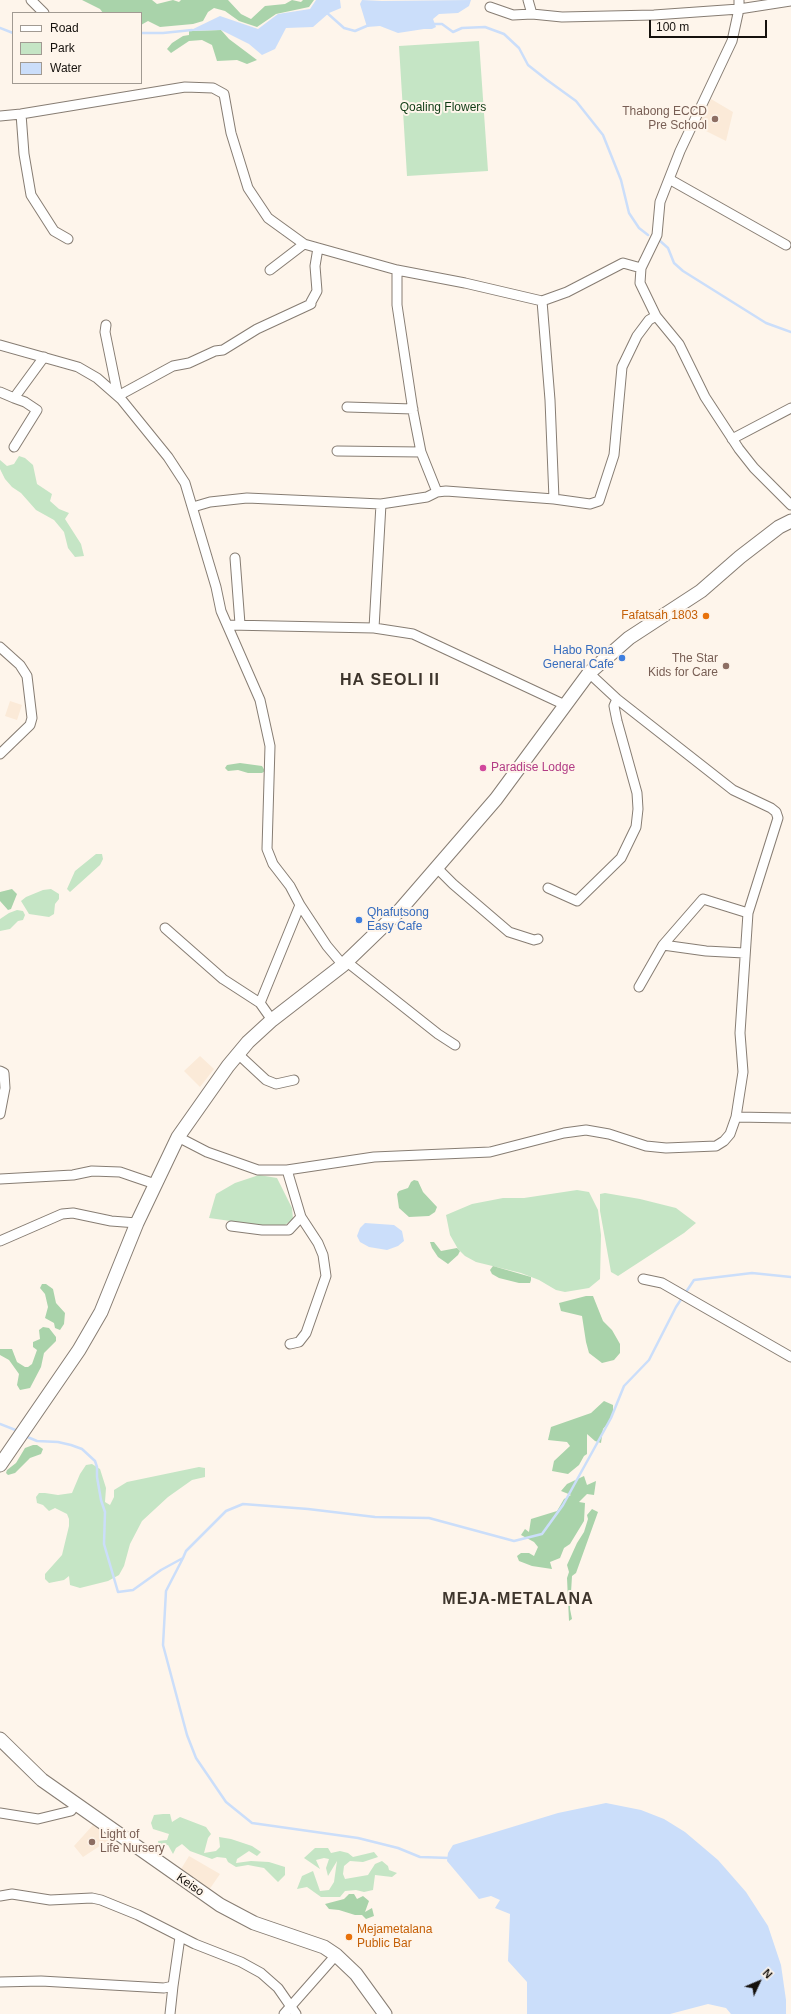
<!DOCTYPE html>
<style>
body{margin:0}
#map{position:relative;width:791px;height:2014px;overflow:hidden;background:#fef5eb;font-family:Helvetica,sans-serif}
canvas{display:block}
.legend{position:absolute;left:12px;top:12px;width:130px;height:72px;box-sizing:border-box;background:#fef5eb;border:1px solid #a19a92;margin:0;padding:5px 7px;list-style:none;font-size:12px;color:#15110d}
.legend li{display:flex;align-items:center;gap:8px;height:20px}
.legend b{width:20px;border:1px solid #a19a92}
.north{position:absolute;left:739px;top:1962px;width:40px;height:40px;-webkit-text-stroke:3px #fef5eb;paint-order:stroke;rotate:46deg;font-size:11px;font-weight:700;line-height:16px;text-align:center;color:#15110d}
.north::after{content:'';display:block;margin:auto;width:14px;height:18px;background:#15110d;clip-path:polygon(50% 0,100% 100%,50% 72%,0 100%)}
.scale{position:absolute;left:649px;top:20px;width:118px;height:18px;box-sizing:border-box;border:2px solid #15110d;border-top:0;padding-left:5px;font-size:12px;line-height:14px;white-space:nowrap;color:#15110d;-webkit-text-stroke:3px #fef5eb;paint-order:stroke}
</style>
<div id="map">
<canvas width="791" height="2014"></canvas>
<ul class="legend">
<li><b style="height:5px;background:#fff"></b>Road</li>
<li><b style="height:11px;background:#c5e5c5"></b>Park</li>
<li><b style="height:11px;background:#cbdefa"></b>Water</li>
</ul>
<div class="north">N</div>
<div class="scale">100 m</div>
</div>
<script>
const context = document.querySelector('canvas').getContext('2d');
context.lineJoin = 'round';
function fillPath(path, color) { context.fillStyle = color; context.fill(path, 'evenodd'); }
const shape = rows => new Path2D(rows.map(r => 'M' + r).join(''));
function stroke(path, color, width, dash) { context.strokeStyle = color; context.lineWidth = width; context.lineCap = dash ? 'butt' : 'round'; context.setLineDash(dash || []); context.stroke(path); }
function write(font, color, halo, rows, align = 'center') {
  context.font = font + ' Helvetica,sans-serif'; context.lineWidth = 4; context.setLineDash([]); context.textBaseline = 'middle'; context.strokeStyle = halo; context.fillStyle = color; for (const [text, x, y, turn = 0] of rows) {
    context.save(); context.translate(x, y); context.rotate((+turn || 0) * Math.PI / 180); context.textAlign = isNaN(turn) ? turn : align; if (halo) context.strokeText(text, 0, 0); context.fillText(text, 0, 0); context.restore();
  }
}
fillPath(shape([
 [711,99,733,112,726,141,696,126],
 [10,701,22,705,17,720,5,716],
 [200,1056,214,1069,200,1087,184,1071],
 [93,1825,112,1838,83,1857,74,1846],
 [189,1856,220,1874,209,1890,181,1869]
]), '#fbead8');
fillPath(shape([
 [479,41,488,171,407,176,399,46],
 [19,456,25,458,33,465,37,484,52,494,50,501,59,509,69,513,65,519,81,544,84,556,75,557,68,548,64,532,54,520,36,510,21,493,12,487,5,479,0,469,0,460,7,466,14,464],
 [96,854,102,854,103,859,100,865,70,892,67,889,75,871],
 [51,889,59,894,59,899,55,904,54,914,49,917,29,914,21,901,26,897,43,890],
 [17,910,23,911,25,915,23,920,18,921,10,929,0,931,0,919,9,913],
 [259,1175,277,1178,292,1208,293,1219,285,1225,274,1227,209,1218,216,1194,235,1183],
 [577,1190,589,1192,598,1210,601,1235,600,1279,589,1288,565,1292,556,1290,539,1280,521,1273,476,1262,465,1256,458,1249,450,1235,446,1215,472,1204,503,1198,524,1198],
 [605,1193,640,1199,676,1208,696,1223,684,1233,618,1276,611,1272,600,1211,600,1194],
 [92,1464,100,1469,106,1488,105,1502,110,1505,114,1497,114,1490,127,1482,199,1467,205,1468,205,1477,192,1480,168,1497,142,1521,130,1544,124,1566,119,1575,108,1581,80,1588,70,1585,69,1576,64,1580,49,1583,45,1579,45,1574,62,1555,69,1526,69,1519,67,1514,55,1508,49,1511,43,1505,37,1503,36,1497,39,1493,45,1493,58,1495,72,1493,80,1474,86,1465],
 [163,1814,170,1814,172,1822,180,1817,206,1827,211,1834,208,1838,204,1853,216,1851,220,1847,219,1837,231,1839,252,1846,261,1852,257,1856,249,1851,237,1859,236,1863,251,1861,269,1862,285,1867,285,1875,278,1882,264,1868,248,1865,236,1867,228,1862,226,1858,217,1857,212,1859,190,1851,182,1844,176,1848,173,1854,168,1845,159,1846,158,1841,167,1840,169,1834,153,1829,151,1823,154,1815],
 [315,1848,328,1848,331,1853,340,1851,348,1853,353,1857,374,1852,378,1857,363,1862,350,1861,344,1866,343,1874,345,1879,368,1875,375,1864,382,1861,388,1866,389,1870,397,1873,392,1877,375,1875,373,1890,364,1892,356,1890,345,1891,340,1897,321,1897,307,1887,297,1889,302,1876,313,1871,320,1891,329,1890,334,1882,337,1861,328,1876,326,1868,329,1859,324,1858,316,1860,320,1869,304,1858]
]), '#c5e5c5');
fillPath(shape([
 [82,0,152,0,157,4,173,0,179,2,181,0,228,0,241,14,251,19,265,6,285,4,292,0,301,2,303,0,314,0,309,7,276,14,257,27,239,21,225,11,214,8,208,12,203,21,193,24,160,27,148,21,141,25,141,13,103,13,100,9],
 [221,30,229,39,257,60,247,64,237,60,217,61,212,45,202,40,189,41,171,53,167,49,172,43,183,36,189,35,189,31],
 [240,763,262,766,265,771,262,773,248,773,238,770,228,771,225,768,227,765],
 [12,889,17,894,11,909,8,910,0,901,0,892],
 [414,1180,418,1181,423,1192,437,1207,435,1212,429,1216,409,1217,399,1208,397,1194,399,1191,408,1188,411,1182],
 [430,1242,434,1242,441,1251,457,1248,460,1251,458,1255,448,1264,438,1257,432,1248],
 [493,1266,531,1277,531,1280,530,1283,519,1283,499,1278,492,1274,490,1270],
 [42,1284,46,1284,53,1289,56,1303,65,1313,64,1324,60,1330,55,1328,54,1323,45,1318,48,1307,45,1294,40,1288],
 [586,1296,593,1296,603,1321,612,1330,620,1344,620,1353,614,1360,602,1363,589,1353,586,1342,582,1316,561,1311,559,1303],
 [43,1327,49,1328,56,1337,56,1341,44,1353,41,1367,30,1388,20,1390,17,1385,19,1374,9,1360,0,1355,0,1349,12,1349,17,1362,25,1367,28,1367,32,1364,37,1350,33,1347,33,1342,40,1339,39,1330],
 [604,1401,613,1405,613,1412,610,1421,603,1429,601,1443,595,1441,587,1434,587,1454,584,1456,579,1465,568,1474,552,1471,554,1461,570,1446,567,1442,548,1440,551,1427,591,1413],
 [33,1445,37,1445,43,1449,41,1454,30,1458,15,1473,8,1475,6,1473,7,1470,16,1463,25,1448],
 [584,1476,587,1485,596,1481,594,1495,587,1494,579,1502,585,1503,584,1521,570,1544,564,1548,560,1558,550,1562,552,1569,532,1566,519,1561,517,1556,521,1553,529,1553,534,1556,538,1547,534,1542,521,1535,525,1529,529,1532,531,1519,557,1511,564,1499,571,1495,561,1491,567,1484],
 [592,1509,598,1512,576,1573,572,1576,570,1609,572,1619,569,1621,567,1578,569,1572,567,1565,577,1543,584,1532,588,1519,587,1515],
 [349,1894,354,1894,357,1899,363,1896,369,1901,365,1912,372,1908,374,1916,366,1919,362,1915,355,1915,339,1910,329,1909,325,1904,344,1899]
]), '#a9d3aa');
fillPath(shape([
 [316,0,340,0,341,8,329,13,313,27,286,28,275,49,262,55,249,44,221,30,189,31,220,16,258,29,278,14,310,9],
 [362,0,382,1,471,0,469,6,458,13,439,14,433,19,436,27,432,29,424,29,398,33,380,26,367,27,360,4],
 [365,1223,394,1225,402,1231,404,1241,398,1246,387,1250,369,1247,360,1242,357,1236,360,1228],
 [606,1803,641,1810,664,1819,685,1832,718,1860,746,1892,768,1926,781,1965,786,2000,786,2014,731,2014,726,2008,708,2004,670,2014,527,2014,527,1982,508,1961,510,1914,495,1908,500,1900,491,1896,479,1899,447,1861,448,1853,453,1845,558,1813]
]), '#cbdefa');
stroke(shape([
 [326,12,344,28,355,31,369,25],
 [433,24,442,24,453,32,462,28,485,27,504,34,519,48,528,65,547,80,576,101,603,135,621,180,629,213,639,228,648,235],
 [0,28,13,33],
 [141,33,163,33,192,30],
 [659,240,668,248,674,263,683,271,766,323,791,332],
 [0,1424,18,1431],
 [25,1436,37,1441,58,1442,71,1445,82,1449,95,1461,97,1467,97,1477,101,1500,105,1512,104,1544,118,1592,133,1590,161,1570,183,1558,186,1551,226,1511,243,1504,308,1509,375,1517,429,1518,514,1541,542,1534,563,1505,611,1418,624,1386,649,1360,676,1307,694,1280,752,1273,791,1277],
 [183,1558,166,1591,163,1645,187,1735,196,1758,226,1802,252,1823,358,1838,398,1848,420,1857,450,1858]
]), '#cbdefa', 2.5);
const street = shape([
 [31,0,44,13],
 [528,0,532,14],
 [739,0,739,9,732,41,680,151,660,202,657,235,641,268,640,283,656,316,679,344,705,397,739,449,754,468,791,505],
 [490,7,513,15,532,14,562,17,654,15,739,9,791,1],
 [21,114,24,154,31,195,54,231,68,239],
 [0,116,21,114,185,87,213,88,224,94,231,133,248,188,268,218,304,244,397,270,465,283,542,301,567,292,623,263,641,268],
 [669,179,786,245],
 [270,270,304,244],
 [397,270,397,305,413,411,421,452,437,492],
 [542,301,550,400,554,499],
 [311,302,317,291,315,266,318,248],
 [106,325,105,332,118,396,173,366,189,363,215,351,223,350,257,329,311,304],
 [0,345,78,367,97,378,121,399,168,457,185,483,216,587,221,611,260,700,270,746,267,849,273,864,290,886,300,905,260,1003,272,1020],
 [0,392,14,398,44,357],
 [14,398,25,402,37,410,14,447],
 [347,407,413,409],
 [732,439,791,408],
 [337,451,421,452],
 [193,507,210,502,247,498,381,504,427,497,437,492,446,491,554,499,590,504,599,501,614,455,622,367,637,336,649,320,656,316],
 [235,558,240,624],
 [229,625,374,628,413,634,565,705],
 [374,628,381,504],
 [0,647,20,665,27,676,32,718,30,725,0,754],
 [436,867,453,884,509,932,534,940,538,939],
 [548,888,577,901,621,858,636,827,638,809,637,793,617,721,614,706,617,699],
 [300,905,327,946,343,965],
 [165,928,223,979,260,1003],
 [663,945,703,899,748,913],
 [347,962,438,1034,455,1045],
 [639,987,663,945,706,951,744,953],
 [238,1054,266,1080,276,1084,294,1080],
 [0,1071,4,1073,5,1088,0,1114],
 [736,1117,791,1118],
 [178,1137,207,1152,258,1170,287,1170,374,1157,490,1152,564,1133,586,1130,609,1134,646,1146,666,1148,716,1146,724,1141,730,1134,736,1117,743,1072,740,1033,748,913,778,818,776,812,771,808,733,790,617,699,589,673],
 [287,1170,301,1217,318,1243,323,1255,326,1276,306,1333,299,1342,290,1344],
 [0,1179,73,1175,92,1171,120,1172,155,1184],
 [231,1226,262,1230,289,1230,301,1217],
 [0,1241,62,1214,73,1213,111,1221,137,1223],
 [643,1279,662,1283,791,1357],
 [0,1813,38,1819,71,1811,76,1804],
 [0,1896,12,1894,50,1900,92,1898,101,1900,138,1915,195,1944,241,1962,261,1973,278,1988,296,2014],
 [0,1982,41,1981,164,1988,173,1986,180,1937],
 [170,2014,173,1986],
 [284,2014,336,1955]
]);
const secondary = shape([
 [0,1465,79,1350,101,1312,137,1223,178,1137,228,1066,248,1042,272,1020,343,965,400,910,496,799,589,673,629,638,701,591,740,557,779,527,791,521],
 [0,1739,42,1780,220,1905,254,1923,324,1947,336,1955,356,1974,385,2014]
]);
stroke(street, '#877d73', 11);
stroke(secondary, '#877d73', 15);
stroke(street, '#fff', 9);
stroke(secondary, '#fff', 13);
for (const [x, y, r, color] of [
 [715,119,4,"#8d6e63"],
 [706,616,4,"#e8710a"],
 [622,658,4,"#3f7fe0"],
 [726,666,4,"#8d6e63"],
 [483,768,4,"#d1479c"],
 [359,920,4,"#3f7fe0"],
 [92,1842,4,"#8d6e63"],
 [349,1937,4,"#e8710a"]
]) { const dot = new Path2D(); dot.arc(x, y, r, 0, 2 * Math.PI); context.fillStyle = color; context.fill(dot); stroke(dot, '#fef5eb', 1.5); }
write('12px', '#0f3c15', '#fef5eb', [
 ["Qoaling Flowers",443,108]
]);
write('12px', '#785e54', '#fef5eb', [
 ["Thabong ECCD",707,112],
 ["Pre School",707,126],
 ["The Star",718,659],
 ["Kids for Care",718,673],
 ["Light of",100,1835,"left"],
 ["Life Nursery",100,1849,"left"]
], 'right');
write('12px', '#c56008', '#fef5eb', [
 ["Fafatsah 1803",698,616],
 ["Mejametalana",357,1930,"left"],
 ["Public Bar",357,1944,"left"]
], 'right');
write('12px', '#366cbe', '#fef5eb', [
 ["Habo Rona",614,651],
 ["General Cafe",614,665],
 ["Qhafutsong",367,913,"left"],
 ["Easy Cafe",367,927,"left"]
], 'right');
write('12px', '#b23c85', '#fef5eb', [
 ["Paradise Lodge",491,768]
], 'left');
write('12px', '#15110d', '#fef5eb', [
 ["Keiso",190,1885,34]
]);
context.letterSpacing = '1px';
write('bold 16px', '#3e352c', '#fef5eb', [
 ["HA SEOLI II",390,681],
 ["MEJA-METALANA",518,1600]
]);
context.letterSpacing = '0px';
</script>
